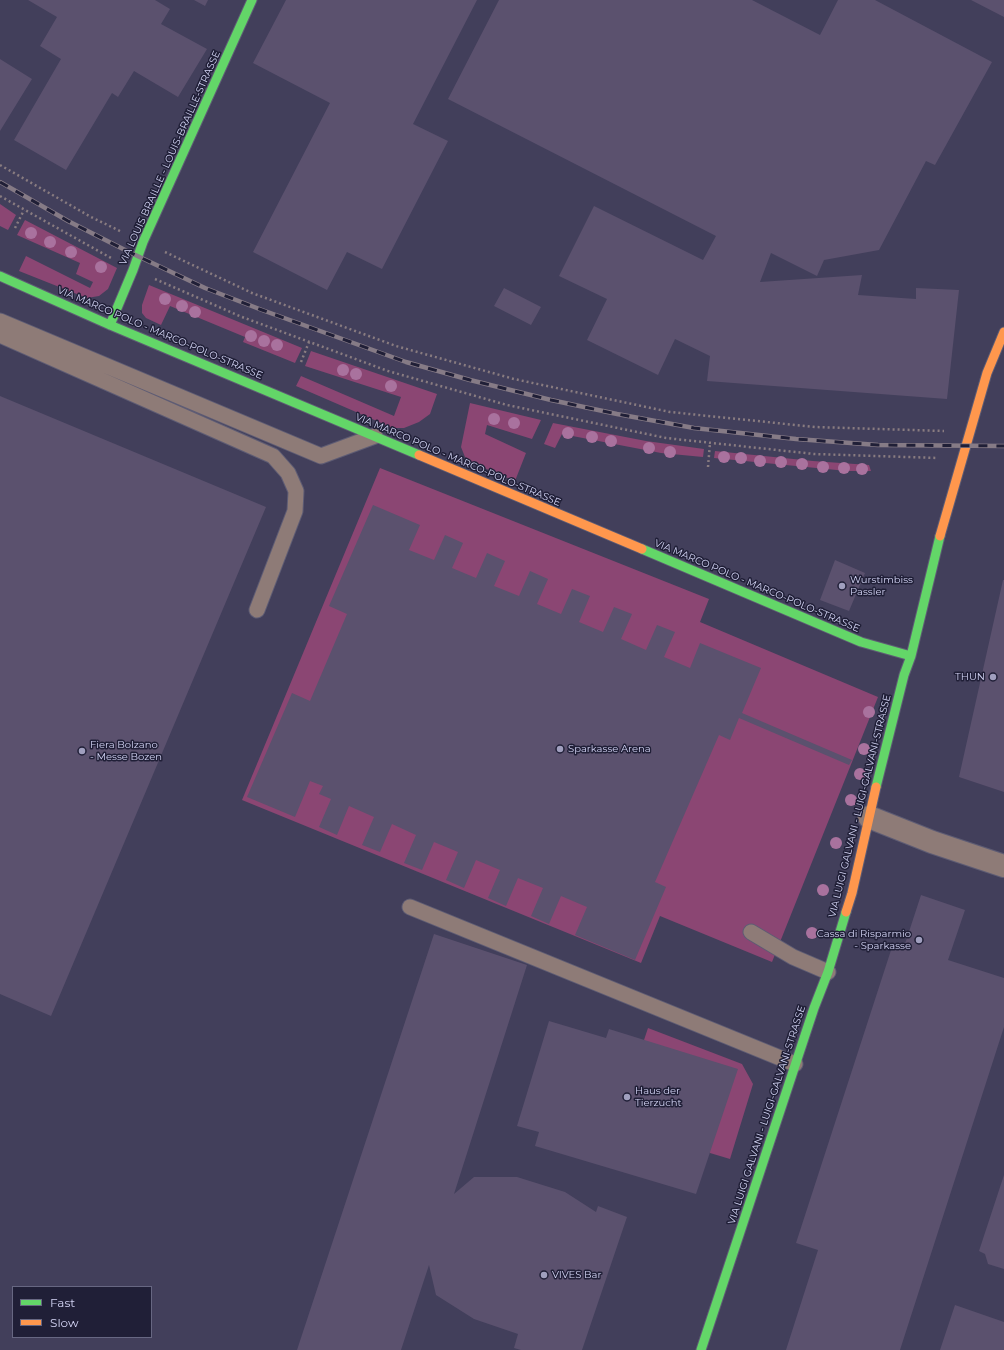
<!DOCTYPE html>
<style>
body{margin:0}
#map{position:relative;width:1004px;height:1350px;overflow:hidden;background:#423f5b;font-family:Montserrat,sans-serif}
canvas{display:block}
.legend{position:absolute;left:12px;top:1286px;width:140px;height:52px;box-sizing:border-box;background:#201f37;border:1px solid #676782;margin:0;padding:5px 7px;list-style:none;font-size:12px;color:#d2d3f3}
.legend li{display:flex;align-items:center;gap:8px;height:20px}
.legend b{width:20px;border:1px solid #676782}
</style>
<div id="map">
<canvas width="1004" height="1350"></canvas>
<ul class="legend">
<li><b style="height:5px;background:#63d668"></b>Fast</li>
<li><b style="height:5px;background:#ff974d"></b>Slow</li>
</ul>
</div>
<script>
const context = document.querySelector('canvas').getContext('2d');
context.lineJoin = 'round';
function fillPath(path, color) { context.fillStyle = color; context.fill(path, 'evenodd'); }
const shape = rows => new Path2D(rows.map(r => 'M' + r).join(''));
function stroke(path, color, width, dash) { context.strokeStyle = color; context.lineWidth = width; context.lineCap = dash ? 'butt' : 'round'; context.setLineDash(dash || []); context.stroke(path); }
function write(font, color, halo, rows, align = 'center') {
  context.font = font + ' Montserrat,sans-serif'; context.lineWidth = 3; context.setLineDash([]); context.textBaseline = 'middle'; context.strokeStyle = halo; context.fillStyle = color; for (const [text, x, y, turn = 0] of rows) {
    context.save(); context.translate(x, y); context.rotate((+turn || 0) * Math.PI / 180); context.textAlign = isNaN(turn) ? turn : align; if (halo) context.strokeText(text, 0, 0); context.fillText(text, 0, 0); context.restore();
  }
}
fillPath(shape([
 [0,204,16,215,8,230,0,226],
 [25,220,117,268,108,289,99,296,87,298,19,271,26,256,90,288,93,282,76,274,80,263,17,235],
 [149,285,302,348,295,363,243,342,245,337,170,306,161,325,146,318,142,313,142,305],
 [311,351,437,394,430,414,419,422,404,428,393,428,296,386,301,376,394,416,401,397,305,366],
 [470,403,541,420,532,439,487,425,485,434,526,453,515,481,470,462,465,457,461,447],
 [553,423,646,441,704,449,703,457,661,453,562,434,555,448,544,444],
 [715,451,813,461,869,465,871,471,847,471,714,458],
 [380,468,709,599,700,622,878,697,772,962,660,916,641,963,242,800],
 [648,1028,742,1064,753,1084,730,1159,710,1153,644,1040]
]), '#8b4673');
fillPath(shape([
 [28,0,155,0,170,9,161,24,207,49,178,97,134,71,118,97,112,93,66,170,14,140,61,59,40,46,57,17],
 [194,0,208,0,205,6],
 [286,0,477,0,413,124,448,141,382,269,347,252,327,290,253,252,330,103,253,63],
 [499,0,752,0,820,35,838,0,875,0,992,62,935,165,926,161,879,250,824,260,817,276,771,253,760,282,862,275,858,295,916,299,916,288,959,290,947,399,707,381,710,356,675,339,658,375,587,340,607,299,559,276,594,206,703,260,716,236,448,99],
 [971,0,1004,0,1004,17],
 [0,59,32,79,0,131],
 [504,288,541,307,531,325,494,306],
 [0,396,266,507,51,1016,0,994],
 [373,505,420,525,409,550,434,560,445,535,463,543,452,568,476,578,487,553,505,561,494,586,519,596,530,571,548,579,537,604,561,614,572,589,590,596,579,622,603,632,614,607,632,614,621,639,646,650,657,625,675,632,664,657,690,668,700,643,761,668,742,713,852,760,849,765,739,718,730,740,719,735,655,882,666,887,635,960,575,935,587,907,561,896,549,924,531,916,543,888,518,878,506,906,488,898,500,870,476,860,464,888,446,880,458,852,434,842,422,870,404,863,416,835,392,824,380,852,362,845,374,817,349,806,337,835,319,827,331,799,319,794,323,786,310,781,295,817,247,797,292,693,310,701,347,614,329,606],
 [835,560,865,573,849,611,820,600],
 [1003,580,1004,580,1004,792,959,777],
 [921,895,965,910,948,960,1004,978,1004,1027,900,1350,786,1350,818,1250,796,1243,893,944,904,947],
 [434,934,527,965,454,1194,474,1177,517,1177,565,1192,596,1212,598,1206,627,1217,582,1350,521,1350,514,1348,518,1334,474,1319,436,1295,429,1265,401,1350,297,1350],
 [549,1021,606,1038,609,1029,738,1069,696,1194,535,1146,539,1132,517,1126],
 [1004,1175,1004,1269,988,1264,985,1254,979,1251],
 [955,1305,1004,1322,1004,1350,940,1350]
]), '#5b516e');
const lane = shape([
 [0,321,321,456,375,436],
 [0,335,273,456,288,473,296,491,295,511,257,610],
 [410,907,795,1064],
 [751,932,793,957,828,972]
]);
const street = shape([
 [869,817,932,842,1004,866]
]);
const fast = shape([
 [0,276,110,325,419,455],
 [110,325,133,270,143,242,252,0],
 [642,549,861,642,911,656],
 [876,787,904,675,911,656,940,536],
 [701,1350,814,1008,828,972,846,912]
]);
const slow = shape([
 [419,455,642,549],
 [940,536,987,373,1004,332],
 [846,912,852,893,876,787]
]);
stroke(lane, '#5e5c74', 17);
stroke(street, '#5e5c74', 24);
stroke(fast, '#5e5c74', 11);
stroke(slow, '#5e5c74', 11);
stroke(shape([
 [0,165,91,217,122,232],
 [0,196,111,258],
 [15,228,24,210],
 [165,252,252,293,396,346,514,379,670,412,815,427,944,431],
 [155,279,242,317,388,371,507,405,666,438,814,454,938,458],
 [301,362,309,342],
 [708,467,710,443]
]), '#897c80', 2.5, [2, 3]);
stroke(lane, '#8e7b77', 15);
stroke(street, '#8e7b77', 22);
stroke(fast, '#63d668', 9);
stroke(slow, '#ff974d', 9);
const rail = shape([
 [0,182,68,221,129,252,205,288,262,310,406,362,470,380,551,400,617,414,694,428,796,439,878,445,1004,446]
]);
stroke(rail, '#867b86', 4.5);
stroke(rail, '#201f37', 3, [9]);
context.fillStyle = '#a9729e';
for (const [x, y] of [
 [31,233],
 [50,242],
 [71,252],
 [101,267],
 [165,299],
 [182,306],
 [195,312],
 [251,336],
 [264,341],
 [277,345],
 [343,370],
 [356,374],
 [391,386],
 [494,419],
 [514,423],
 [568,433],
 [592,437],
 [611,441],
 [649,448],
 [670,452],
 [724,457],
 [741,458],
 [760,461],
 [781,462],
 [802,464],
 [823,467],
 [844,468],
 [862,469],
 [869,712],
 [864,749],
 [860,774],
 [851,800],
 [836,843],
 [823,890],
 [812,933]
]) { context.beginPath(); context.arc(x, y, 6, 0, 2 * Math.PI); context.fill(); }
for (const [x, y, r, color] of [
 [842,586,4,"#a09fbe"],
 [993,677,4,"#a09fbe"],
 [560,749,4,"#a09fbe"],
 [82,751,4,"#a09fbe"],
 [919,940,4,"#a09fbe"],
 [627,1097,4,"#a09fbe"],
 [544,1275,4,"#a09fbe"]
]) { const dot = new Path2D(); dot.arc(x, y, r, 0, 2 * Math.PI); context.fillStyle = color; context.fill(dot); stroke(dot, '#201f37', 1.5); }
write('10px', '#d2d3f3', '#201f37', [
 ["VIA LOUIS BRAILLE - LOUIS-BRAILLE-STRASSE",170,158,-66],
 ["VIA MARCO POLO - MARCO-POLO-STRASSE",160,333,23],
 ["VIA MARCO POLO - MARCO-POLO-STRASSE",458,460,23],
 ["VIA MARCO POLO - MARCO-POLO-STRASSE",757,586,23],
 ["VIA LUIGI GALVANI - LUIGI-GALVANI-STRASSE",860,806,-76],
 ["VIA LUIGI GALVANI - LUIGI-GALVANI-STRASSE",767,1115,-72]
]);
write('10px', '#d2d3f3', '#201f37', [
 ["Wurstimbiss",850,580],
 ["Passler",850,592],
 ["THUN",985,677,"right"],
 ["Fiera Bolzano",90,745],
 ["- Messe Bozen",90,757],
 ["Sparkasse Arena",568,749],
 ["Cassa di Risparmio",911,934,"right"],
 ["- Sparkasse",911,946,"right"],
 ["Haus der",635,1091],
 ["Tierzucht",635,1103],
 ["VIVES Bar",552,1275]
], 'left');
</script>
